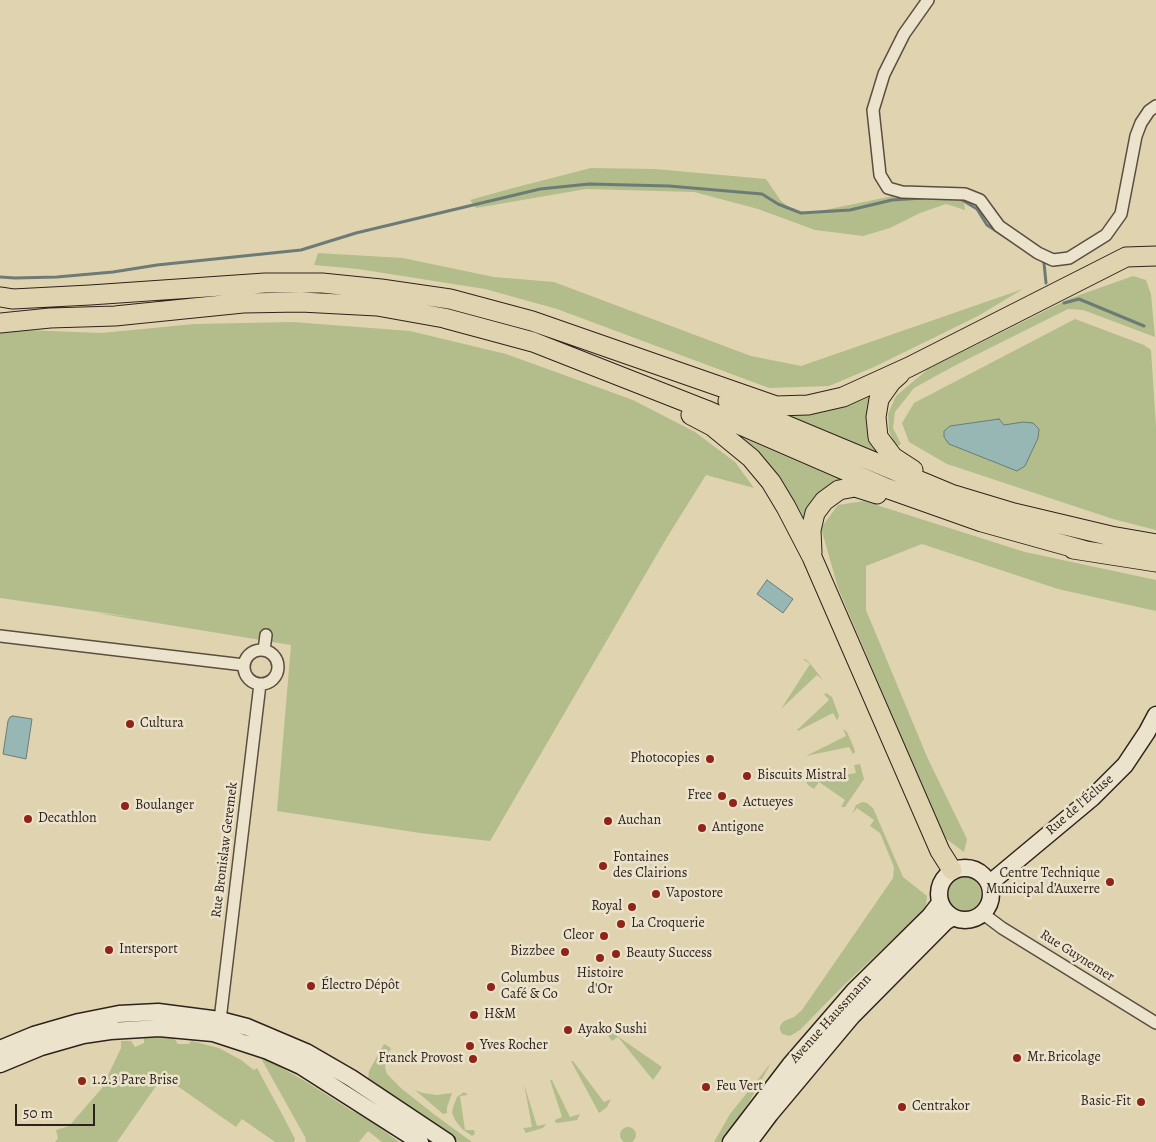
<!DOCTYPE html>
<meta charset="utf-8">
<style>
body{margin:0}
#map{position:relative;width:1156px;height:1142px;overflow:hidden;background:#e0d4b0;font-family:Alegreya,serif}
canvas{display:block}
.scale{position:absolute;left:15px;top:1104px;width:80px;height:22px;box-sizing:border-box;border:2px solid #2f221c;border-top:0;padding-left:6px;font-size:15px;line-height:18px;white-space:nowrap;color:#2f221c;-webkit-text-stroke:4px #ebe3cc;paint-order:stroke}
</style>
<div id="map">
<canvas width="1156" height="1142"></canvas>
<div class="scale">50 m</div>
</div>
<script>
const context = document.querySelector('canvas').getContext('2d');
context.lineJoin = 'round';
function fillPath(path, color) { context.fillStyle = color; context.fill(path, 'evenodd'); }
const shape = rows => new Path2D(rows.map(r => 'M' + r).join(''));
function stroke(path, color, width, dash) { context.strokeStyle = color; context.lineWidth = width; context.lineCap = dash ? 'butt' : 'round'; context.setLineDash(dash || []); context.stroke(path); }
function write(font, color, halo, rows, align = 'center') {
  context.font = font + ' Alegreya,serif'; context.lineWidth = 5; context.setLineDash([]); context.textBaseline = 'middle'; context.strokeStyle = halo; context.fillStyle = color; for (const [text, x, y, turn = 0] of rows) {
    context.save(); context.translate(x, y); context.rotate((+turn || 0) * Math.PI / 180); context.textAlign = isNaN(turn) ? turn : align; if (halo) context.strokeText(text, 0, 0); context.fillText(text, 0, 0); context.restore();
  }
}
fillPath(shape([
 [591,168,655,169,766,179,781,201,795,212,815,212,893,196,963,196,965,210,946,204,920,213,890,228,863,236,815,230,758,209,694,192,586,189,476,208,470,200,513,188],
 [318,253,403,258,494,277,554,282,751,356,801,366,1023,289,978,316,874,367,829,386,769,388,557,309,485,289,358,269,314,265],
 [1133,276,1146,280,1151,294,1155,337,1083,310,1068,309,956,365,914,388,895,412,893,428,901,444,896,447,889,431,888,414,896,396,928,369,1071,298],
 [1075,319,1144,345,1151,350,1156,426,1156,530,1113,519,947,464,909,442,902,423,914,403],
 [293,322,410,331,506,354,633,400,695,432,735,462,754,488,706,475,666,539,490,841,420,833,277,811,291,645,96,613,133,617,0,598,0,329,101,333,194,324],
 [884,385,881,458,775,414],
 [724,430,843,481,805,530],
 [864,501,1025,552,1156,580,1156,611,1058,589,922,544,866,566,866,610,928,759,967,839,964,852,944,837,838,588,821,528,838,505],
 [803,659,805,659,808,661,823,680,817,675,781,709,810,664],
 [826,693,832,697,839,716,838,719,837,720,833,713,798,731,797,730,829,700,824,694],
 [843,729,847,732,854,748,855,752,853,754,849,747,806,756,846,736],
 [860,764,864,779,845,807,841,807,845,800,819,782,814,789,808,785,805,780,806,775,809,781,856,773,854,765],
 [862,802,867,803,873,808,903,877,927,896,926,905,923,911,841,988,800,1030,790,1036,782,1034,780,1030,780,1026,784,1021,794,1017,802,1010,893,878,894,867,880,833,870,826,874,820,857,808,852,814,856,805],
 '947 894a17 17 0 1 1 34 0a17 17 0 1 1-34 0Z',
 [607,1029,662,1067,653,1080,618,1037,612,1041,606,1033],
 [168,1037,174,1038,178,1044,188,1044,192,1041,219,1048,241,1060,254,1070,257,1068,281,1112,295,1139,294,1142,275,1142,242,1119,236,1127,163,1076,117,1142,55,1142,58,1138,56,1130,69,1126,102,1088,121,1048,121,1041,131,1041,135,1047,144,1043,144,1038],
 [384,1044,391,1048,386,1058,385,1068,387,1074,402,1089,435,1115,472,1142,459,1142,370,1083,368,1079,369,1071],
 [264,1058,305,1081,352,1111,366,1117,399,1142,382,1142,368,1131,359,1142,306,1142,305,1137,262,1060],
 [571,1061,573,1061,604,1102,611,1099,607,1107,599,1113],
 [771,1063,749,1102,724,1138,721,1142,714,1142,730,1114],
 [550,1080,552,1080,570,1117,580,1114,577,1120,558,1123,555,1122,555,1120,562,1117],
 [524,1084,537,1126,546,1124,543,1128,526,1133,523,1128,532,1127],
 [415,1090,423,1093,437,1095,452,1093,447,1107,447,1113,443,1114],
 [464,1092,468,1095,460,1096,465,1130,474,1130,475,1134,472,1136,462,1129,455,1120,452,1113,453,1107,457,1097],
 '620 1135a8 8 0 1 1 16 0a8 8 0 1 1-16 0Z'
]), '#b2bd8b');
const water = shape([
 [999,419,1004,425,1023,422,1033,423,1039,429,1038,438,1025,466,1017,471,949,444,944,437,944,431,950,426,999,419],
 [767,580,793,599,783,613,757,594,767,580],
 [13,716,32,719,26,759,3,754,8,721,10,717,13,716]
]);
fillPath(water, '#96b7b4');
stroke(water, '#6d7b77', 1);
stroke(shape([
 [959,198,977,209,987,225,1010,240],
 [1042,260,1044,263,1046,283],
 [0,277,15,278,57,277,113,272,157,265,301,250,356,233,540,189,589,184,669,186,762,194,778,204,801,213,850,210,892,200,923,198],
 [1064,303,1079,299,1144,326]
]), '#6d7b77', 3);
const street = shape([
 [928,0,904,34,884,74,873,110,880,175,888,188,902,192,965,194,980,200,999,226,1038,253,1053,260,1069,258,1106,235,1121,214,1136,136,1141,123,1149,111,1156,106],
 [0,636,244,665],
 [264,650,266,635],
 '244 667a17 17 0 1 1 34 0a17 17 0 1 1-34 0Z',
 [984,912,986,916,1002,928,1156,1023],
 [220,1020,260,684]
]);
const secondary = shape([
 '939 894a26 26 0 1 1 52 0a26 26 0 1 1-52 0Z',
 [990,883,1092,798,1125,765,1147,732,1156,715],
 [0,1049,34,1035,79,1022,119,1014,158,1012,220,1020,247,1027,306,1052,351,1078,447,1142],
 [0,1064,41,1047,83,1035,110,1031,159,1028,213,1033,268,1051,301,1066,420,1142],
 [731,1142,790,1065,854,991,930,916,940,903],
 [749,1142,770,1114,852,1016,945,922,953,917]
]);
const primary = shape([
 [0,297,13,299,90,295,265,283,322,283,381,289,450,299,532,321,776,406,808,405,843,397,909,367,1126,257,1156,256],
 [0,323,50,318,115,316,243,303,301,302,377,306,444,318,533,342,706,410,886,488,982,522,1086,551],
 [900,374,891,382,879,399,876,417,878,437,893,457,913,470],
 [728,401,951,494,1014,513,1111,536,1156,544],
 [691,415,712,426,751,458,771,482,786,507,812,557,940,851,952,870],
 [1073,549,1156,562],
 [812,553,811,530,815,513,824,501,839,490,855,487,877,494]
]);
stroke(street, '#5b4e41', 14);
stroke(secondary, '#2f221c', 19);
stroke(primary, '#2f221c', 21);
stroke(street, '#ebe3cc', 11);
stroke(secondary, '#ebe3cc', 16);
stroke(primary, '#e0d4b0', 19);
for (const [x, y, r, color] of [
 [130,724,5,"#8f2418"],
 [710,759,5,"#8f2418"],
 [747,776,5,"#8f2418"],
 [722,796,5,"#8f2418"],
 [733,803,5,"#8f2418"],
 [125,806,5,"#8f2418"],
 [28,819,5,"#8f2418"],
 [608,821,5,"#8f2418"],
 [702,828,5,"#8f2418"],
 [603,866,5,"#8f2418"],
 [1110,882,5,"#8f2418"],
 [656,894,5,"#8f2418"],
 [632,907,5,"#8f2418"],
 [621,924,5,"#8f2418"],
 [604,936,5,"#8f2418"],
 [109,950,5,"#8f2418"],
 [565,952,5,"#8f2418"],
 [616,954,5,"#8f2418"],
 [600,958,5,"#8f2418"],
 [311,986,5,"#8f2418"],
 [491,987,5,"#8f2418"],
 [474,1015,5,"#8f2418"],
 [568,1030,5,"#8f2418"],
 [470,1046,5,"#8f2418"],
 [1017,1058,5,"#8f2418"],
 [473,1059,5,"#8f2418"],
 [82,1081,5,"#8f2418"],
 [706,1087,5,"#8f2418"],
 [1141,1102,5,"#8f2418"],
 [902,1107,5,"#8f2418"]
]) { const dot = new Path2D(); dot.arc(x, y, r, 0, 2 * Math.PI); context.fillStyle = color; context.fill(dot); stroke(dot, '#ebe3cc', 2); }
write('14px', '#2f221c', '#ebe3cc', [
 ["Cultura",140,724],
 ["Photocopies",700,759,"right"],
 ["Biscuits Mistral",757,776],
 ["Free",712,796,"right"],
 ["Actueyes",743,803],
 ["Boulanger",135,806],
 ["Decathlon",38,819],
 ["Auchan",618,821],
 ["Antigone",712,828],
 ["Fontaines",613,858],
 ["des Clairions",613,874],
 ["Centre Technique",1100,874,"right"],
 ["Municipal d’Auxerre",1100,890,"right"],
 ["Vapostore",666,894],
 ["Royal",622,907,"right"],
 ["La Croquerie",631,924],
 ["Cleor",594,936,"right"],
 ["Intersport",119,950],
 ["Bizzbee",555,952,"right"],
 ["Beauty Success",626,954],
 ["Histoire",600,974,"center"],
 ["d'Or",600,990,"center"],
 ["Columbus",501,979],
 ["Café & Co",501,995],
 ["Électro Dépôt",321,986],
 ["H&M",484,1015],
 ["Ayako Sushi",578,1030],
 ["Yves Rocher",480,1046],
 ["Mr.Bricolage",1027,1058],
 ["Franck Provost",463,1059,"right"],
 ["1.2.3 Pare Brise",92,1081],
 ["Feu Vert",716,1087],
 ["Basic-Fit",1131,1102,"right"],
 ["Centrakor",912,1107]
], 'left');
write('14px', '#2f221c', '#ebe3cc', [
 ["Rue de l'Écluse",1080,805,-41],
 ["Rue Bronislaw Geremek",225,850,-83],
 ["Rue Guynemer",1077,956,32],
 ["Avenue Haussmann",831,1019,-48]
]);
</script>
